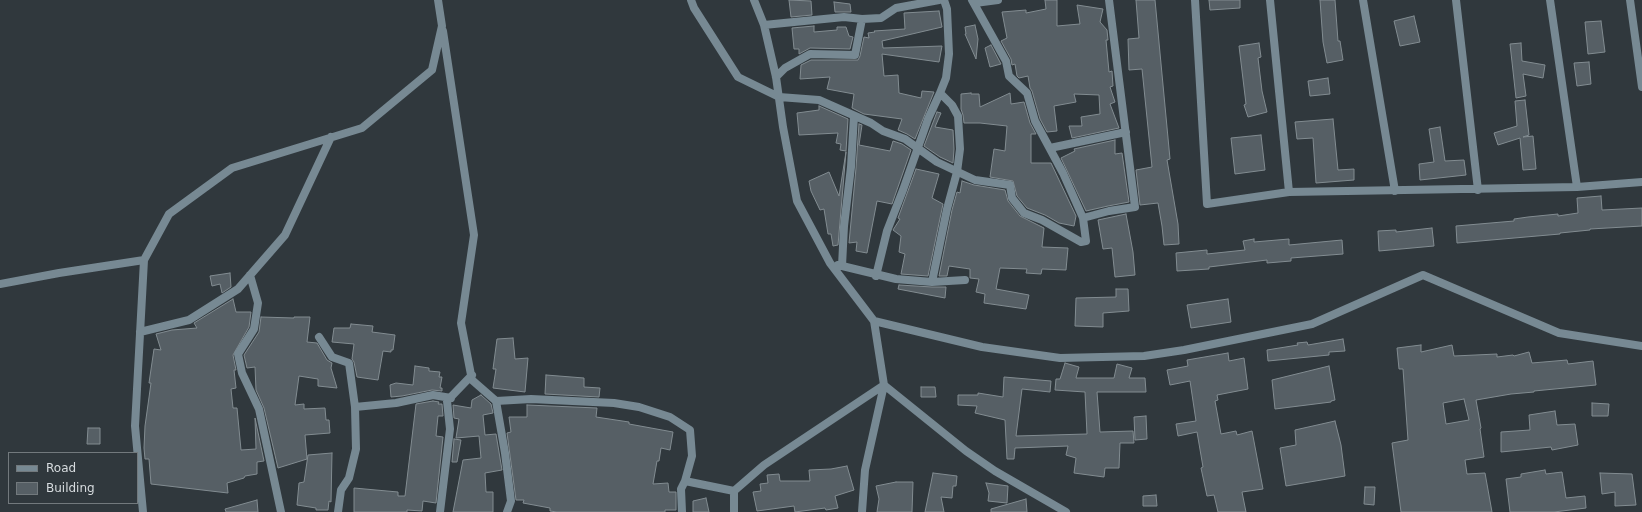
<!DOCTYPE html>
<style>
body{margin:0}
#map{position:relative;width:1642px;height:512px;overflow:hidden;background:#30383d;font-family:"DejaVu Sans",sans-serif}
canvas{display:block}
.legend{position:absolute;left:8px;top:452px;width:130px;height:52px;box-sizing:border-box;background:#30383d;border:1px solid #72797d;margin:0;padding:5px 7px;list-style:none;font-size:12px;color:#d6dbde}
.legend li{display:flex;align-items:center;gap:8px;height:20px}
.legend b{width:20px;border:1px solid #72797d}
</style>
<div id="map">
<canvas width="1642" height="512"></canvas>
<ul class="legend">
<li><b style="height:5px;background:#778993"></b>Road</li>
<li><b style="height:11px;background:#565f65"></b>Building</li>
</ul>
</div>
<script>
const context = document.querySelector('canvas').getContext('2d');
context.lineJoin = 'round';
function fillPath(path, color) { context.fillStyle = color; context.fill(path, 'evenodd'); }
const shape = rows => new Path2D(rows.map(r => 'M' + r).join(''));
function stroke(path, color, width, dash) { context.strokeStyle = color; context.lineWidth = width; context.lineCap = dash ? 'butt' : 'round'; context.setLineDash(dash || []); context.stroke(path); }
const building = shape([
 [789,0,811,1,812,15,791,17,789,0],
 [1045,0,1057,0,1057,26,1080,24,1077,5,1103,9,1100,22,1107,30,1108,40,1106,40,1109,72,1112,71,1113,86,1110,87,1115,102,1110,104,1119,128,1072,138,1069,126,1082,126,1081,117,1100,114,1099,95,1074,94,1076,102,1054,106,1057,131,1047,132,1040,119,1032,91,1030,88,1028,76,1019,78,1017,76,1015,64,1012,65,1011,59,1001,41,1007,38,1002,12,1026,10,1026,13,1046,9,1045,0],
 [1136,0,1155,0,1170,159,1167,160,1178,224,1179,244,1164,245,1162,226,1158,203,1140,205,1136,170,1152,167,1142,69,1129,70,1128,39,1139,38,1136,0],
 [1209,0,1240,0,1240,8,1210,10,1209,0],
 [1320,0,1335,0,1338,41,1340,41,1343,60,1327,63,1323,42,1320,0],
 [834,2,850,4,851,12,835,12,834,2],
 [939,11,942,27,882,41,883,48,942,46,939,62,882,54,884,76,898,75,899,93,921,98,922,91,934,92,915,139,907,134,898,130,902,119,864,114,852,108,854,94,827,89,830,77,800,79,801,65,811,60,858,60,860,56,864,37,869,38,868,33,875,32,874,31,905,29,904,13,939,11],
 [1414,16,1420,42,1400,46,1394,21,1414,16],
 [1601,21,1605,52,1588,54,1585,22,1601,21],
 [975,25,978,39,976,59,965,34,966,34,965,27,975,25],
 [814,26,814,32,837,30,837,27,846,27,849,36,853,37,850,49,810,48,799,54,799,49,794,49,792,28,814,26],
 [1259,43,1261,57,1258,58,1262,91,1267,112,1248,117,1244,105,1246,104,1239,46,1259,43],
 [1521,43,1522,61,1545,65,1543,78,1523,74,1526,96,1516,98,1510,44,1521,43],
 [991,45,1001,64,990,67,985,48,991,45],
 [1589,62,1591,84,1577,86,1574,63,1589,62],
 [1328,78,1330,94,1310,96,1308,81,1328,78],
 [971,93,971,94,979,94,980,107,1010,93,1011,104,1024,102,1030,123,1036,134,1031,134,1031,163,1051,163,1076,216,1074,226,1059,223,1045,215,1027,208,1017,196,1013,181,990,177,994,149,1005,151,1007,126,980,123,964,123,963,115,961,109,961,94,971,93],
 [1525,100,1529,135,1523,137,1533,136,1536,169,1523,170,1520,138,1498,145,1494,133,1517,126,1515,101,1525,100],
 [819,106,848,119,846,151,840,150,841,144,836,143,838,133,799,135,797,113,819,110,819,106],
 [937,112,941,113,935,127,953,130,954,149,953,163,940,157,924,146,937,112],
 [1333,119,1338,170,1354,169,1354,180,1316,183,1313,138,1297,139,1295,122,1333,119],
 [859,124,862,125,859,145,890,151,893,141,902,144,911,150,892,204,877,201,867,253,856,251,857,242,849,243,856,168,859,124],
 [1440,127,1445,161,1464,160,1466,175,1420,180,1419,164,1434,162,1429,129,1440,127],
 [1261,135,1265,170,1235,174,1231,138,1261,135],
 [1115,140,1115,154,1122,153,1129,202,1108,206,1086,211,1061,158,1075,151,1074,149,1115,140],
 [846,152,838,245,833,246,831,234,828,234,824,209,820,210,811,191,809,181,829,172,839,196,846,152],
 [916,169,939,174,932,198,943,204,928,276,901,274,905,254,899,252,901,236,893,230,900,219,898,218,916,169],
 [962,181,974,185,1005,190,1008,201,1020,216,1044,228,1042,247,1068,248,1066,270,1042,269,1041,274,1026,273,1027,269,1000,268,996,289,1029,295,1026,309,984,303,985,294,976,292,979,279,970,278,970,269,949,266,947,276,939,276,952,210,957,192,960,193,962,181],
 [1601,196,1602,210,1642,208,1642,226,1590,229,1590,230,1560,233,1560,234,1457,243,1456,226,1514,221,1514,219,1528,217,1558,214,1558,216,1578,213,1577,198,1601,196],
 [1126,214,1133,252,1135,275,1115,277,1112,248,1103,249,1098,220,1126,214],
 [1432,228,1434,246,1379,251,1378,231,1396,230,1396,232,1432,228],
 [1254,239,1254,242,1289,239,1289,245,1342,240,1343,254,1291,258,1291,261,1267,263,1267,260,1209,267,1209,269,1177,271,1176,253,1207,250,1207,254,1245,250,1243,241,1254,239],
 [230,273,231,287,222,293,220,284,212,286,210,276,230,273],
 [899,285,932,287,946,287,945,298,898,289,899,285],
 [1116,289,1128,289,1129,311,1103,313,1103,327,1075,326,1076,298,1116,297,1116,289],
 [233,299,236,312,251,312,249,327,233,355,236,370,234,370,236,388,231,389,233,408,237,408,241,450,256,449,255,418,264,461,257,462,257,474,245,476,244,478,227,483,228,493,151,484,149,459,145,459,144,448,145,426,151,383,149,383,154,349,161,350,156,334,172,330,197,328,194,323,233,299],
 [1228,299,1231,322,1191,328,1187,305,1228,299],
 [261,317,294,318,294,317,310,317,307,342,317,343,327,360,332,363,331,368,337,388,318,386,318,379,299,376,295,405,304,404,304,409,325,408,326,420,329,420,330,433,305,435,307,459,278,468,264,408,256,390,255,367,247,368,244,355,259,332,261,317],
 [351,324,373,326,372,332,395,335,393,350,391,350,391,352,383,351,378,380,357,377,354,362,352,359,354,344,332,342,334,328,350,328,351,324],
 [513,338,515,359,528,358,525,392,493,388,496,369,493,369,497,339,513,338],
 [1343,339,1345,351,1329,352,1329,355,1268,361,1267,350,1298,345,1297,343,1307,342,1308,345,1343,339],
 [1421,345,1421,352,1452,345,1454,356,1497,354,1497,357,1513,355,1514,356,1529,352,1532,363,1567,360,1568,364,1593,361,1596,385,1534,391,1534,392,1511,394,1476,400,1481,428,1480,429,1484,457,1465,460,1467,474,1485,473,1492,512,1401,512,1392,443,1408,440,1403,369,1399,369,1397,348,1421,345],
 [1464,399,1469,420,1446,424,1443,403,1464,399],
 [1228,353,1229,361,1244,358,1248,389,1217,395,1218,400,1215,401,1221,434,1236,431,1237,435,1252,431,1263,489,1242,492,1246,512,1218,512,1214,495,1207,496,1201,468,1203,467,1197,432,1178,436,1176,424,1196,421,1190,381,1170,385,1167,370,1188,366,1187,360,1228,353],
 [1065,363,1079,367,1076,378,1114,378,1117,364,1132,368,1129,378,1145,378,1146,392,1097,392,1100,432,1133,431,1134,443,1120,443,1119,468,1105,468,1104,477,1074,473,1076,458,1066,455,1068,446,1015,448,1014,459,1007,459,1005,420,975,413,977,406,958,405,958,395,978,395,978,393,1003,397,1004,377,1051,381,1050,392,1022,389,1016,436,1087,434,1085,392,1055,390,1056,379,1060,379,1065,363],
 [415,366,429,368,429,371,440,372,439,377,442,377,440,388,442,388,442,391,432,390,402,396,391,397,390,385,396,383,413,385,415,366],
 [1329,366,1335,400,1331,401,1331,402,1275,409,1272,380,1329,366],
 [546,375,584,378,584,387,600,388,599,397,545,394,546,375],
 [921,387,935,387,936,397,921,397,921,387],
 [481,395,491,404,493,413,483,415,485,435,496,434,502,470,485,473,486,492,493,492,493,512,453,512,463,460,481,458,479,436,456,438,459,419,454,418,453,405,471,408,472,400,481,395],
 [433,401,439,402,438,404,442,404,443,416,438,416,436,436,443,437,436,503,423,501,422,511,407,510,407,512,354,512,354,488,398,492,398,496,405,496,416,404,433,401],
 [1592,403,1609,404,1608,416,1592,416,1592,403],
 [527,405,597,408,596,417,629,422,629,424,673,432,670,450,661,448,659,461,657,461,653,484,668,483,669,492,676,492,676,510,665,510,665,512,557,512,550,511,550,508,523,503,524,500,516,500,507,433,511,432,509,417,527,417,527,405],
 [1555,411,1557,425,1575,424,1578,445,1552,450,1551,447,1501,452,1501,432,1530,430,1529,415,1555,411],
 [1146,416,1147,439,1135,440,1134,417,1146,416],
 [1335,421,1341,445,1345,476,1286,486,1280,448,1296,445,1295,430,1335,421],
 [88,428,100,428,100,444,87,444,88,428],
 [454,439,461,440,457,462,452,462,454,439],
 [332,453,331,502,329,501,328,510,316,510,316,508,297,505,299,483,304,482,308,455,332,453],
 [847,466,854,490,835,496,838,508,826,510,825,508,795,512,794,506,757,511,753,492,761,491,760,484,768,483,767,475,779,474,780,481,810,481,809,470,831,469,847,466],
 [1545,470,1546,474,1562,472,1566,498,1585,496,1586,508,1554,512,1510,512,1506,479,1521,477,1521,474,1545,470],
 [933,473,957,476,956,486,953,486,952,498,941,497,944,512,925,512,933,473],
 [1600,473,1632,474,1636,505,1615,506,1615,492,1602,494,1600,473],
 [896,482,913,482,912,512,877,512,879,499,876,486,896,482],
 [986,483,1008,486,1007,503,988,501,989,493,986,483],
 [1365,487,1375,487,1374,505,1364,504,1365,487],
 [1156,495,1157,506,1143,506,1143,496,1156,495],
 [706,498,709,512,693,512,693,501,706,498],
 [1026,499,1027,512,991,512,991,509,1026,499],
 [257,500,258,512,226,512,225,509,257,500]
]);
fillPath(building, '#565f65');
stroke(building, '#828c91', 1);
stroke(shape([
 [691,0,694,8,738,77,779,97,819,100,871,123,883,131,905,139,937,162,975,180,1010,185,1012,198,1024,213,1042,220,1081,242,1086,241,1083,218,1063,173,1035,121,1027,93,1009,76,1006,61,972,0],
 [754,0,764,25,776,77,783,127,797,201,830,263,874,321,884,385,966,451,995,471,1066,512],
 [1195,0,1207,204,1289,192,1577,187,1642,182],
 [1270,0,1289,192],
 [1363,0,1395,191],
 [1456,0,1478,190],
 [1550,0,1577,187],
 [1630,0,1642,87],
 [975,3,998,0],
 [764,25,844,17,862,19,881,18,896,8,939,0],
 [443,31,474,235,461,323,472,380,496,401,505,453,511,501,507,512],
 [776,77,785,68,810,54,855,55,862,19],
 [1050,148,1126,132],
 [1083,218,1109,211,1135,207,1109,0],
 [838,265,896,279,932,282,965,280],
 [842,266,844,226,851,167,854,116],
 [250,275,258,303,254,329,238,354,242,373,259,409,281,512],
 [876,276,887,231,903,190,928,119,940,93],
 [932,282,947,209,957,172,960,149,958,116,952,105,940,93,946,78,949,54,947,9,944,0],
 [0,284,59,273,144,260],
 [874,321,982,347,1060,358,1144,356,1184,350,1312,324,1423,275,1559,333,1642,346],
 [140,332,189,320,238,289,285,235,331,137],
 [319,337,332,357,349,363,355,407,356,449,349,478,341,490,338,512],
 [496,401,531,399,614,403,639,407,670,417,690,430,692,456,685,481,734,491],
 [355,407,396,403,433,395,451,398],
 [734,491,764,465,884,385],
 [734,491,734,512],
 [143,512,135,426,144,260,169,214,232,168,362,128,432,70,442,26,438,0],
 [440,512,450,429,447,401,472,375],
 [682,512,681,489,685,481],
 [862,512,865,470,884,385]
]), '#778993', 8);
</script>
